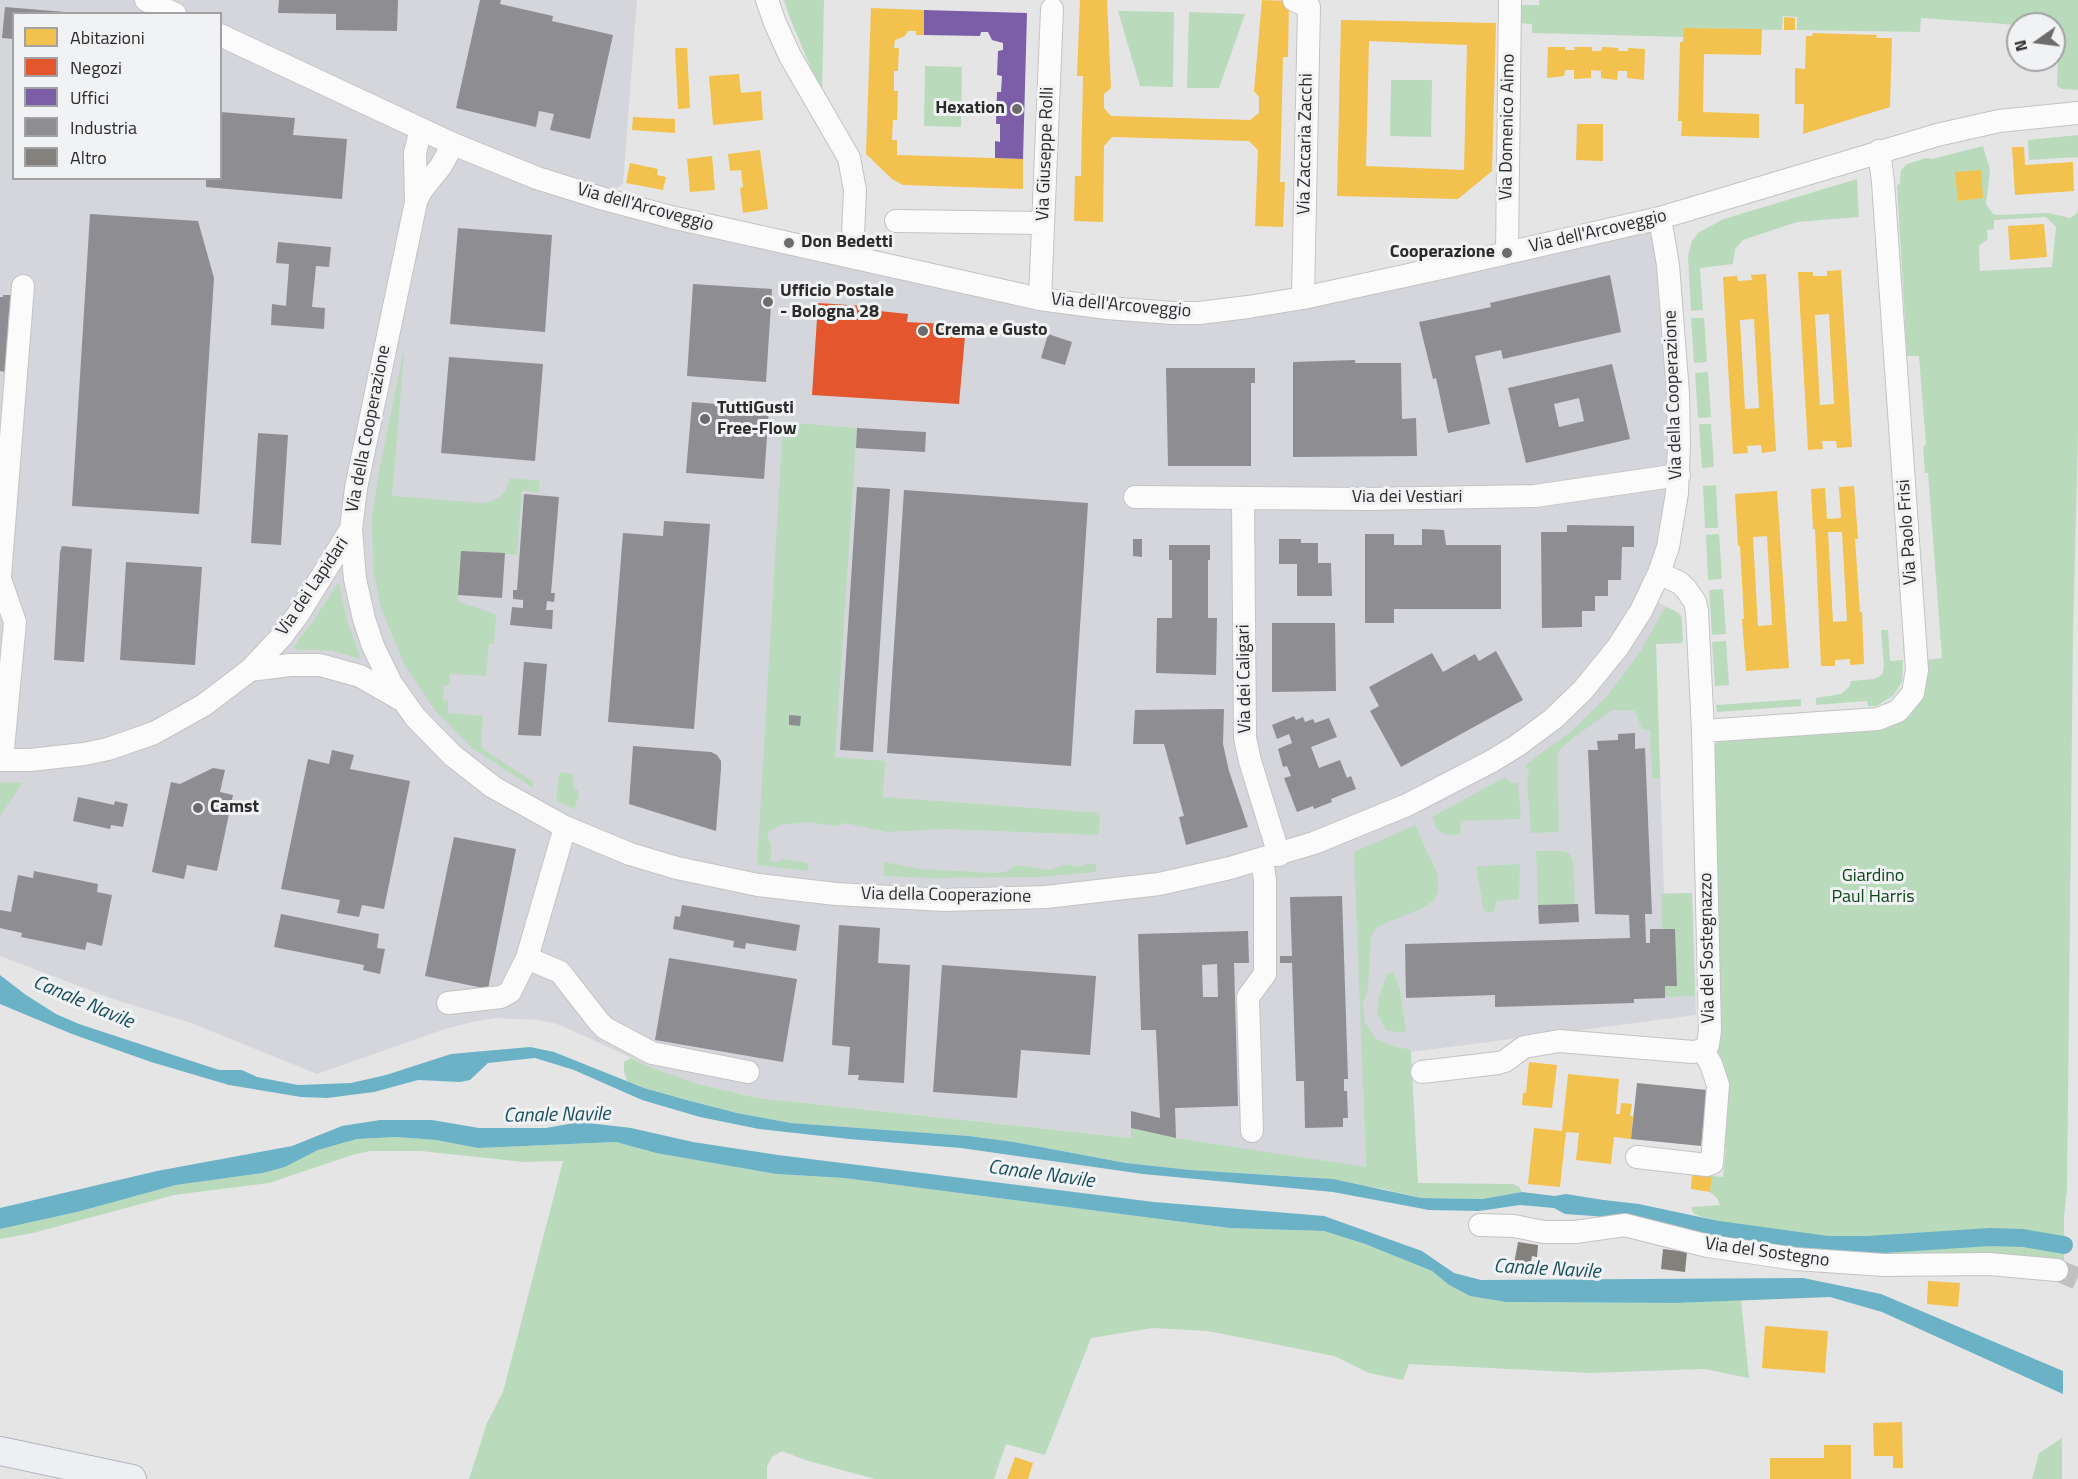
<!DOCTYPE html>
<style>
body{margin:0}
#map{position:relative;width:2078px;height:1479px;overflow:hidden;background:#e5e5e6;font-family:"Titillium Web",sans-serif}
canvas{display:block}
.legend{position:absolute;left:12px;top:12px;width:210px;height:168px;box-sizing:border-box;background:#f1f2f4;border:2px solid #a2a2a4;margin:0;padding:8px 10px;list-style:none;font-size:18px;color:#2b2b2c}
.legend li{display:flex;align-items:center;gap:12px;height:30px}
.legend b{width:30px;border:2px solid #a2a2a4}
.north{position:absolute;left:2006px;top:12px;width:60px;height:60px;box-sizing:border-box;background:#f1f2f4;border:2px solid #a2a2a4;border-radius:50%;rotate:256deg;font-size:16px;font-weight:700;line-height:24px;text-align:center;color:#2b2b2c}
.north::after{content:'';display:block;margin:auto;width:21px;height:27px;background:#6c6c6d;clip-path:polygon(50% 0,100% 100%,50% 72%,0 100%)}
</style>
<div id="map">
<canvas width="2078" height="1479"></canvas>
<ul class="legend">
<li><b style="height:16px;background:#f2c14e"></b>Abitazioni</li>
<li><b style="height:16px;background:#e4572e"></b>Negozi</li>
<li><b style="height:16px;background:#7b5ea7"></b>Uffici</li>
<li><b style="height:16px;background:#8d8d92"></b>Industria</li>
<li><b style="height:16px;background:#84807b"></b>Altro</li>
</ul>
<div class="north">N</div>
</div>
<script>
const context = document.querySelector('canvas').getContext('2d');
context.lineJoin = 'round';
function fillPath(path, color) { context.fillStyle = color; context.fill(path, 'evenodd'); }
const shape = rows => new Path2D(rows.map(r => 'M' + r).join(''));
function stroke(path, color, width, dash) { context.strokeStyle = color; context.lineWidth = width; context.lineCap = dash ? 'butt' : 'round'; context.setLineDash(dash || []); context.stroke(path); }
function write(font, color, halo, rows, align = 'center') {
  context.font = font + ' "Titillium Web",sans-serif'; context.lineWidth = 6; context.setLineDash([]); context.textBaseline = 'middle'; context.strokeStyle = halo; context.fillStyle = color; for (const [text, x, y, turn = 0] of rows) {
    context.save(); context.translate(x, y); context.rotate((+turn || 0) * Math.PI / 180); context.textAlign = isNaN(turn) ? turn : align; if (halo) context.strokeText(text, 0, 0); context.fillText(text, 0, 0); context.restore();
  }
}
fillPath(shape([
 [0,0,637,0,623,184,597,203,955,292,1168,324,1227,318,1660,218,1679,444,1648,597,1679,613,1682,617,1683,641,1681,643,1656,644,1664,893,1692,893,1696,1015,1411,1052,1362,1053,1366,1168,1176,1138,1132,1129,1132,1138,758,1098,698,1084,653,1068,580,1034,557,1024,539,1020,496,1018,472,1022,445,1029,317,1074,191,1023,116,1000,0,956],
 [14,14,220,14,220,178,14,178]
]), '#d5d6dc');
fillPath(shape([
 [784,0,824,0,822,94,789,16],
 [1539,0,2078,0,2078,90,2062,89,2057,86,2059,28,2054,28,2054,24,2018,25,1921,18,1920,32,1797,30,1797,17,1783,16,1782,30,1684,28,1684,37,1532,33,1532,24,1516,23,1517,5,1539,5],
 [1118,11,1174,12,1173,87,1140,86],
 [1189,12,1245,14,1219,88,1187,88],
 [925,66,962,67,961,127,924,126],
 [1391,80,1432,80,1431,137,1390,136],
 [2078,135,2078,158,2077,157,2029,160,2028,140],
 [1983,146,1990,170,1986,204,1993,214,1998,215,2048,213,2070,218,2077,213,2078,207,2078,434,2073,636,2067,1189,2064,1217,2064,1265,1945,1259,1716,1243,1719,1222,1699,1216,1694,1214,1691,1207,1720,1205,1717,1198,1710,1192,1712,1176,1723,1177,1726,1148,1721,1147,1714,1055,1714,745,1719,740,1891,727,1910,716,1924,697,1927,680,1927,660,1942,658,1928,473,1925,473,1923,446,1926,445,1919,356,1907,356,1897,185,1900,184,1901,170,1907,164,1926,158,1932,159],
 [2046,217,2056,227,2052,267,1980,271,1979,246,1988,239,1987,230,1994,229,1994,220],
 [1857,179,1859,217,1797,222,1743,240,1735,249,1733,264,1700,268,1703,310,1691,311,1688,256,1692,241,1699,232,1724,219],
 [1691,318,1704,318,1707,362,1694,363],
 [403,354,404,354,392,496,485,503,499,498,505,492,510,478,540,481,539,492,522,491,517,555,461,551,458,600,460,602,495,614,496,616,494,644,489,644,486,676,450,674,449,685,444,685,443,700,448,701,448,713,483,716,481,745,483,749,532,781,533,784,532,787,472,748,433,708,404,664,381,608,373,570,372,518,378,476],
 [1708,372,1711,417,1698,418,1695,373],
 [783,422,857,428,835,757,885,761,883,797,1100,813,1099,835,945,829,887,832,845,823,836,826,809,822,781,825,770,831,767,835,772,849,770,860,775,863,782,859,804,862,808,864,808,871,757,865],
 [1699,424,1711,424,1714,467,1702,468],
 [1716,485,1718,528,1705,528,1703,486],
 [1719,534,1722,579,1708,580,1706,535],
 [337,584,339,584,347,621,360,656,357,658,333,651,295,649,294,646,316,617],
 [1723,589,1726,634,1712,635,1709,590],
 [1668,607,1681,615,1683,641,1681,643,1656,644,1660,778,1652,779,1650,730,1642,729,1634,710,1612,710,1573,738,1561,748,1557,756,1559,832,1531,833,1527,782,1529,771,1525,765,1573,730,1608,695,1640,652,1664,609],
 [1881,630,1888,630,1890,661,1903,660,1902,682,1893,696,1876,706,1868,706,1867,701,1816,705,1816,698,1841,694,1849,687,1851,681,1874,679,1882,675,1884,667],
 [1726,641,1729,685,1715,686,1712,642],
 [1801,699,1801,706,1717,712,1716,705],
 [562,772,573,774,573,786,579,792,575,809,556,801,559,774],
 [1505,777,1511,783,1518,783,1521,819,1461,821,1460,834,1445,835,1437,829,1432,817],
 [0,782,22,783,0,817],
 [1415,825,1438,875,1438,892,1434,900,1423,908,1381,925,1375,930,1371,937,1368,989,1363,1004,1365,1022,1376,1039,1395,1047,1408,1049,1411,1052,1418,1183,1513,1184,1519,1187,1522,1192,1482,1199,1421,1198,1383,1189,1320,1178,1191,1170,1126,1163,1014,1142,969,1136,791,1123,737,1113,644,1088,627,1081,624,1072,624,1062,631,1058,653,1068,698,1084,758,1098,1131,1138,1131,1128,1176,1138,1366,1167,1354,852],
 [1536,851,1561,851,1567,852,1571,856,1573,862,1575,904,1538,905],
 [884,862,919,869,995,873,1005,872,1016,865,1049,870,1066,864,1079,867,1087,864,1095,864,1096,866,1096,872,1039,877,928,878,884,876],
 [1518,864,1520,866,1519,899,1497,901,1493,913,1484,911,1476,868,1480,866],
 [1692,893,1695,996,1665,997,1665,986,1677,986,1675,929,1662,929,1661,894],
 [1393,972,1400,990,1406,1031,1402,1033,1386,1030,1377,1013,1379,997,1387,974],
 [396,1137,436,1140,478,1148,616,1142,656,1153,776,1174,844,1178,1229,1228,1324,1231,1365,1244,1432,1271,1449,1285,1470,1296,1506,1302,1675,1303,1741,1300,1749,1378,1704,1369,1590,1373,1409,1364,1403,1380,1369,1373,1334,1356,1259,1341,1207,1331,1153,1328,1091,1338,1045,1455,1006,1444,994,1479,875,1479,805,1460,782,1451,772,1457,767,1466,767,1479,469,1479,487,1423,503,1392,563,1161,524,1162,421,1151,370,1151,352,1155,269,1183,174,1195,33,1233,0,1239,0,1229,77,1212,176,1185,263,1173,285,1167,318,1150,357,1139],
 [2062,1438,2062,1479,2032,1479,2039,1453]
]), '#b9dbbc');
fillPath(shape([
 [0,975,26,995,56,1014,79,1024,219,1070,242,1070,257,1077,298,1085,351,1083,386,1075,451,1054,530,1047,554,1052,644,1088,687,1100,737,1113,791,1123,969,1136,1014,1142,1126,1163,1191,1170,1333,1179,1421,1198,1482,1199,1522,1192,1555,1196,1566,1194,1628,1204,1622,1218,1565,1214,1554,1208,1520,1205,1479,1211,1429,1210,1333,1192,1143,1174,961,1148,849,1139,759,1129,700,1117,642,1100,574,1070,535,1058,488,1063,470,1080,460,1082,418,1080,374,1092,327,1098,301,1097,229,1085,151,1062,72,1034,0,1004],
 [380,1120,432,1120,479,1128,546,1128,580,1122,631,1128,693,1142,778,1155,1154,1202,1324,1216,1422,1251,1454,1273,1481,1280,1803,1278,1881,1294,2063,1371,2063,1394,1882,1312,1830,1297,1675,1303,1506,1302,1470,1296,1449,1285,1432,1271,1365,1244,1324,1231,1229,1228,844,1178,776,1174,656,1153,616,1142,478,1148,436,1140,396,1137,357,1139,318,1150,285,1167,263,1173,176,1185,77,1212,0,1229,0,1208,157,1171,292,1146,342,1126]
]), '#6bb2c6');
fillPath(shape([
 [1080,0,1107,0,1111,88,1104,94,1104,108,1111,116,1250,120,1259,113,1259,97,1254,91,1262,0,1289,1,1288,57,1283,57,1280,182,1285,182,1283,227,1255,226,1258,150,1249,141,1112,137,1104,146,1103,222,1074,221,1075,176,1081,176,1083,76,1077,76],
 [871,8,924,10,924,35,916,35,916,31,908,31,905,36,895,40,894,48,899,48,898,71,894,71,894,91,898,91,897,120,893,120,892,140,897,140,897,155,1023,159,1023,189,903,185,892,179,866,154],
 [1784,17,1795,18,1795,30,1784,30],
 [1341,20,1496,23,1492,171,1458,199,1337,196],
 [1369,41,1467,45,1464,170,1366,166],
 [1684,28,1762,29,1761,55,1704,54,1703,112,1759,114,1759,138,1681,136,1682,121,1678,121,1680,42,1683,42],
 [1813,33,1877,35,1876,38,1892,38,1890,107,1803,134,1804,104,1795,104,1795,68,1805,69,1806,36,1812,36],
 [1548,47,1565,47,1565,50,1575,50,1574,47,1592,47,1592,51,1601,51,1602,47,1619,48,1618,51,1628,51,1628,48,1645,49,1644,80,1627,78,1627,71,1618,71,1617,80,1601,78,1601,71,1591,70,1591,78,1574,79,1574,70,1565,70,1564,76,1547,78],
 [675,48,687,48,690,108,678,109],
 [739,74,741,93,761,91,763,120,713,125,709,76],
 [633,117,675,119,675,133,632,130],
 [1577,124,1603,124,1603,161,1576,160],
 [2012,147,2024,147,2025,165,2073,162,2074,191,2015,195],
 [760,150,768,209,743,213,740,188,743,187,741,170,730,171,728,154],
 [712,156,715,190,690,192,687,159],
 [630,163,658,169,657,175,666,177,663,190,626,183],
 [1981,170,1983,198,1958,201,1955,172],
 [2044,224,2047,257,2010,260,2008,226],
 [1841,270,1852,447,1837,448,1836,441,1822,441,1823,449,1808,450,1798,272,1813,272,1813,276,1827,276,1827,271],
 [1829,314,1834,404,1820,405,1815,315],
 [1766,274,1776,451,1762,453,1761,445,1747,446,1748,453,1733,454,1723,277,1737,276,1738,281,1752,280,1751,275],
 [1754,319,1759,408,1745,409,1740,320],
 [1854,486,1858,539,1855,539,1860,612,1862,612,1864,664,1850,665,1850,659,1835,660,1835,666,1821,666,1815,529,1813,529,1811,489,1825,488,1827,519,1841,518,1839,487],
 [1828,532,1842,532,1847,621,1833,622],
 [1777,491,1789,668,1746,671,1742,619,1744,619,1740,546,1738,546,1735,494],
 [1767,536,1772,625,1758,626,1753,537],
 [1529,1062,1557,1065,1552,1108,1522,1105,1523,1093,1526,1093],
 [1568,1074,1619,1079,1616,1114,1620,1114,1621,1103,1632,1104,1630,1116,1633,1116,1631,1139,1614,1137,1611,1164,1576,1160,1579,1133,1566,1132,1560,1187,1528,1184,1534,1128,1562,1131],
 [1692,1173,1712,1176,1710,1192,1691,1189],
 [1928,1281,1960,1283,1958,1307,1927,1304],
 [1765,1326,1828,1331,1825,1373,1762,1368],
 [1902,1422,1903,1468,1893,1468,1893,1456,1874,1456,1873,1423],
 [1824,1445,1851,1445,1851,1479,1770,1479,1770,1458,1824,1458],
 [1015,1457,1033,1463,1028,1479,1007,1479]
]), '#f2c14e');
fillPath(shape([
 [818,303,879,307,879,311,908,314,907,322,966,325,959,404,812,395]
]), '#e4572e');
fillPath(shape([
 [924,10,1027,13,1023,159,995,158,995,141,1000,142,1000,124,996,124,997,92,1001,92,1002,76,997,75,998,51,1003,50,1003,43,992,40,988,32,981,32,980,36,924,35]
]), '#7b5ea7');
fillPath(shape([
 [279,0,398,0,397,31,336,30,336,14,278,13],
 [480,0,501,0,500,4,553,16,552,21,613,35,590,139,550,130,554,114,539,111,536,127,456,108],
 [5,7,65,12,64,14,14,14,14,39,2,38],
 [220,112,295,118,293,135,347,139,342,199,206,187,206,178,220,178],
 [90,214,198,221,214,278,199,514,72,506],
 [458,228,552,235,545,332,450,324],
 [278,242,331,247,329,267,316,266,312,307,325,308,324,329,271,325,272,304,286,306,289,264,276,263],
 [1610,275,1621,332,1503,359,1501,350,1475,356,1490,424,1448,433,1436,378,1433,379,1419,322,1491,307,1490,303],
 [693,284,772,289,766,382,687,376],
 [3,295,15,295,13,313,9,313,8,323,12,323,11,339,7,338,5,372,0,371,0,297,3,297],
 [1048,334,1072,342,1065,365,1041,358],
 [449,357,543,364,535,461,441,453],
 [1355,360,1355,363,1401,363,1402,419,1416,418,1417,456,1293,457,1293,362],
 [1612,364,1630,439,1526,463,1508,388],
 [1579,398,1584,421,1559,427,1554,404],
 [1166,368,1255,368,1255,383,1251,383,1251,466,1168,466],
 [692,402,769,408,764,479,686,473],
 [857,428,926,432,925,452,856,448],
 [258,433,288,435,281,545,251,543],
 [857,487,890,489,873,752,840,750],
 [904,490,1088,503,1071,766,887,753],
 [524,494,559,497,551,593,555,593,554,602,547,601,546,610,553,610,552,629,510,625,512,607,523,608,523,600,513,599,513,590,517,590],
 [664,521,710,524,694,729,608,722,623,533,663,536],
 [1567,525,1634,526,1634,547,1622,547,1621,580,1608,580,1608,596,1595,596,1595,611,1582,611,1582,627,1542,628,1541,532,1567,532],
 [1422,529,1444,530,1446,545,1501,545,1501,609,1394,609,1394,623,1365,623,1365,534,1394,534,1394,545,1422,545],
 [1133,539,1142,539,1142,557,1133,556],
 [1279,539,1301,539,1301,543,1318,543,1318,563,1331,563,1332,596,1297,596,1297,564,1279,564],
 [1169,545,1210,545,1210,560,1208,560,1208,618,1217,618,1216,675,1156,673,1157,618,1172,618,1172,560,1169,560],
 [62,546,92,549,84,662,54,660,60,552],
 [461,551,505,553,502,598,458,595],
 [126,562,202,567,195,665,120,660],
 [1272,623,1335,623,1336,691,1272,692],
 [1496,651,1523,700,1401,767,1370,711,1379,706,1369,687,1432,653,1443,672,1475,654,1479,661],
 [524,662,547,664,541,736,518,735],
 [1224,709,1223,744,1229,771,1248,827,1186,845,1179,817,1184,816,1164,744,1133,744,1135,710],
 [789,715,801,716,800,726,789,725],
 [1294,716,1296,720,1303,717,1305,722,1313,719,1315,723,1329,718,1337,737,1311,747,1319,768,1340,760,1347,778,1351,776,1356,789,1331,799,1332,802,1314,809,1313,806,1297,812,1284,778,1291,776,1287,766,1283,767,1278,749,1292,743,1289,734,1277,739,1272,725],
 [1635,733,1635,749,1645,748,1652,914,1645,914,1646,943,1650,943,1650,929,1675,929,1677,986,1665,986,1665,998,1634,999,1634,1003,1495,1007,1495,995,1406,998,1405,944,1630,938,1629,915,1595,914,1588,750,1598,750,1597,741,1618,740,1618,734],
 [633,746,711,752,717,755,721,761,721,769,716,831,629,804],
 [332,750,354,755,350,769,410,781,384,909,362,905,359,917,337,913,340,900,281,889,308,759,329,764],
 [213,768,225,770,220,792,233,795,217,871,187,865,184,879,152,872,171,782,180,784],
 [78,797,114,805,115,801,128,804,123,827,111,825,110,829,73,821],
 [454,837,516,849,488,989,425,976],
 [34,871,98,884,97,892,112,895,102,946,87,942,85,950,21,937,22,933,0,928,0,910,11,912,18,875,33,878],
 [1342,896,1348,1079,1344,1079,1344,1091,1347,1091,1348,1118,1343,1118,1343,1127,1305,1128,1304,1081,1296,1081,1292,963,1280,963,1280,956,1292,956,1290,897],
 [1578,904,1579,922,1539,924,1538,905],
 [682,905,800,925,796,951,746,943,745,949,733,947,734,941,673,929,675,916,680,917],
 [281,914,379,934,377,948,385,949,380,974,363,970,364,965,274,947],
 [839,925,880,928,878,963,910,965,904,1083,858,1080,859,1075,848,1075,850,1047,832,1045],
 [1248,931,1249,963,1234,963,1238,1106,1175,1108,1176,1138,1131,1128,1131,1111,1160,1118,1156,1030,1141,1030,1138,934],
 [1217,964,1218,997,1203,997,1202,965],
 [669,958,797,979,783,1062,655,1040],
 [942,965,1096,976,1090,1055,1021,1050,1017,1098,933,1092],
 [1637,1083,1707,1090,1701,1146,1631,1139]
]), '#8d8d92');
stroke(shape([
 [1602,1209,1638,1213,1718,1230,1827,1245,1868,1245,1990,1237,2023,1238,2064,1245]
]), '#6bb2c6', 18);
fillPath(shape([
 [1518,1242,1538,1245,1537,1257,1532,1256,1530,1267,1514,1264],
 [1663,1249,1687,1252,1685,1272,1661,1269]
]), '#84807b');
stroke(shape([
 [2057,1270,2078,1279]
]), '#c0c0c1', 22, [22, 11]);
const minor = shape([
 [146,0,175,14],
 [767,0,775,23,790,56,849,158,855,190,852,257],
 [1294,0,1309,7,1303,298],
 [220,35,453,144,537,178,604,199,671,217,1040,299,1107,308,1173,313,1199,313,1248,307,1303,298,1441,268,1660,218,1937,135,1999,121,2078,113],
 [421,129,415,153,416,202,356,488,351,529,355,579,364,619,373,646,391,683,415,717,452,755,493,787,565,827,630,854,677,868,758,885,836,894,944,900,1046,897,1159,884,1230,868,1314,843,1407,805,1492,761,1518,745,1553,719,1583,690,1618,647,1641,611,1659,573,1668,547,1677,493,1679,444,1678,394,1668,265,1660,218],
 [416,201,421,191,441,166,453,144],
 [896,221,1043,223],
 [1507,253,1510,0],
 [1040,299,1052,9],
 [1135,497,1367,499,1535,496,1679,475],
 [1243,499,1245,738,1250,761,1279,855],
 [0,576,23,286],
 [0,579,15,622,2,760],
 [250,670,290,665,320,665,360,676,400,699],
 [1703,731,1878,719,1898,711,1913,693,1917,670,1883,182,1879,151],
 [0,760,30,760,84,754,108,749,154,733,204,705,250,670,282,636,299,613,351,529],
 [527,958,565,827],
 [448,1003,501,997,510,992,527,958,560,972,599,1022,605,1028,652,1053,748,1072],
 [1422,1072,1498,1063,1505,1061,1524,1047,1559,1041,1693,1052,1703,1050,1708,1045,1710,1030,1703,731,1697,611,1695,602,1686,589,1680,583,1659,573],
 [1252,1131,1248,997,1265,974,1265,880,1262,860],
 [1637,1157,1707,1165,1712,1163,1718,1085,1711,1064,1703,1050],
 [1480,1225,1514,1226,1544,1232,1575,1232,1625,1225,1708,1246,1796,1259,1884,1265,1989,1264,2057,1270]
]);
const major = shape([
 [0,1451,132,1479]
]);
stroke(minor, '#c3c3c4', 24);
stroke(major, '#b2b6bd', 30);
stroke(minor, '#fbfbfb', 22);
stroke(major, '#edeff3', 28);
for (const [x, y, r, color] of [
 [1017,109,6,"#6c6c6d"],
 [789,243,6,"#6c6c6d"],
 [1507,253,6,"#6c6c6d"],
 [768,302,6,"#6c6c6d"],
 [923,331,6,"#6c6c6d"],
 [705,419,6,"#6c6c6d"],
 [198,808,6,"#6c6c6d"]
]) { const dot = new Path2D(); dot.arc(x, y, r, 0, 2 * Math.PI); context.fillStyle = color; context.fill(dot); stroke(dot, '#f1f2f4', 2); }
write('bold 18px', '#2b2b2c', '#f1f2f4', [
 ["Hexation",1005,109,"right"],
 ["Don Bedetti",801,243],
 ["Cooperazione",1495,253,"right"],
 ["Ufficio Postale",780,292],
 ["- Bologna 28",780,313],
 ["Crema e Gusto",935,331],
 ["TuttiGusti",717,409],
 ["Free-Flow",717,430],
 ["Camst",210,808]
], 'left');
write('18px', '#2b2b2c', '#f1f2f4', [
 ["Via Domenico Aimo",1508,127,-89],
 ["Via Zaccaria Zacchi",1306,144,-89],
 ["Via Giuseppe Rolli",1046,154,-88],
 ["Via dell'Arcoveggio",645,208,15],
 ["Via dell'Arcoveggio",1598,232,-13],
 ["Via dell'Arcoveggio",1121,306,5],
 ["Via della Cooperazione",1674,395,-92],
 ["Via della Cooperazione",369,429,-79],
 ["Via dei Vestiari",1407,498],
 ["Via Paolo Frisi",1908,532,-94],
 ["Via dei Lapidari",313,587,-56],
 ["Via dei Caligari",1245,679,-91],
 ["Via della Cooperazione",946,896,1],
 ["Via del Sostegnazzo",1708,948,-91],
 ["Via del Sostegno",1767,1253,8]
]);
write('18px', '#0e4619', '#f1f2f4', [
 ["Giardino",1873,877],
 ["Paul Harris",1873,898]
]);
write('italic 20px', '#195060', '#f1f2f4', [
 ["Canale Navile",83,1003,23],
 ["Canale Navile",557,1116,-1],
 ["Canale Navile",1041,1175,8],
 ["Canale Navile",1547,1270,3]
]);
</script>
